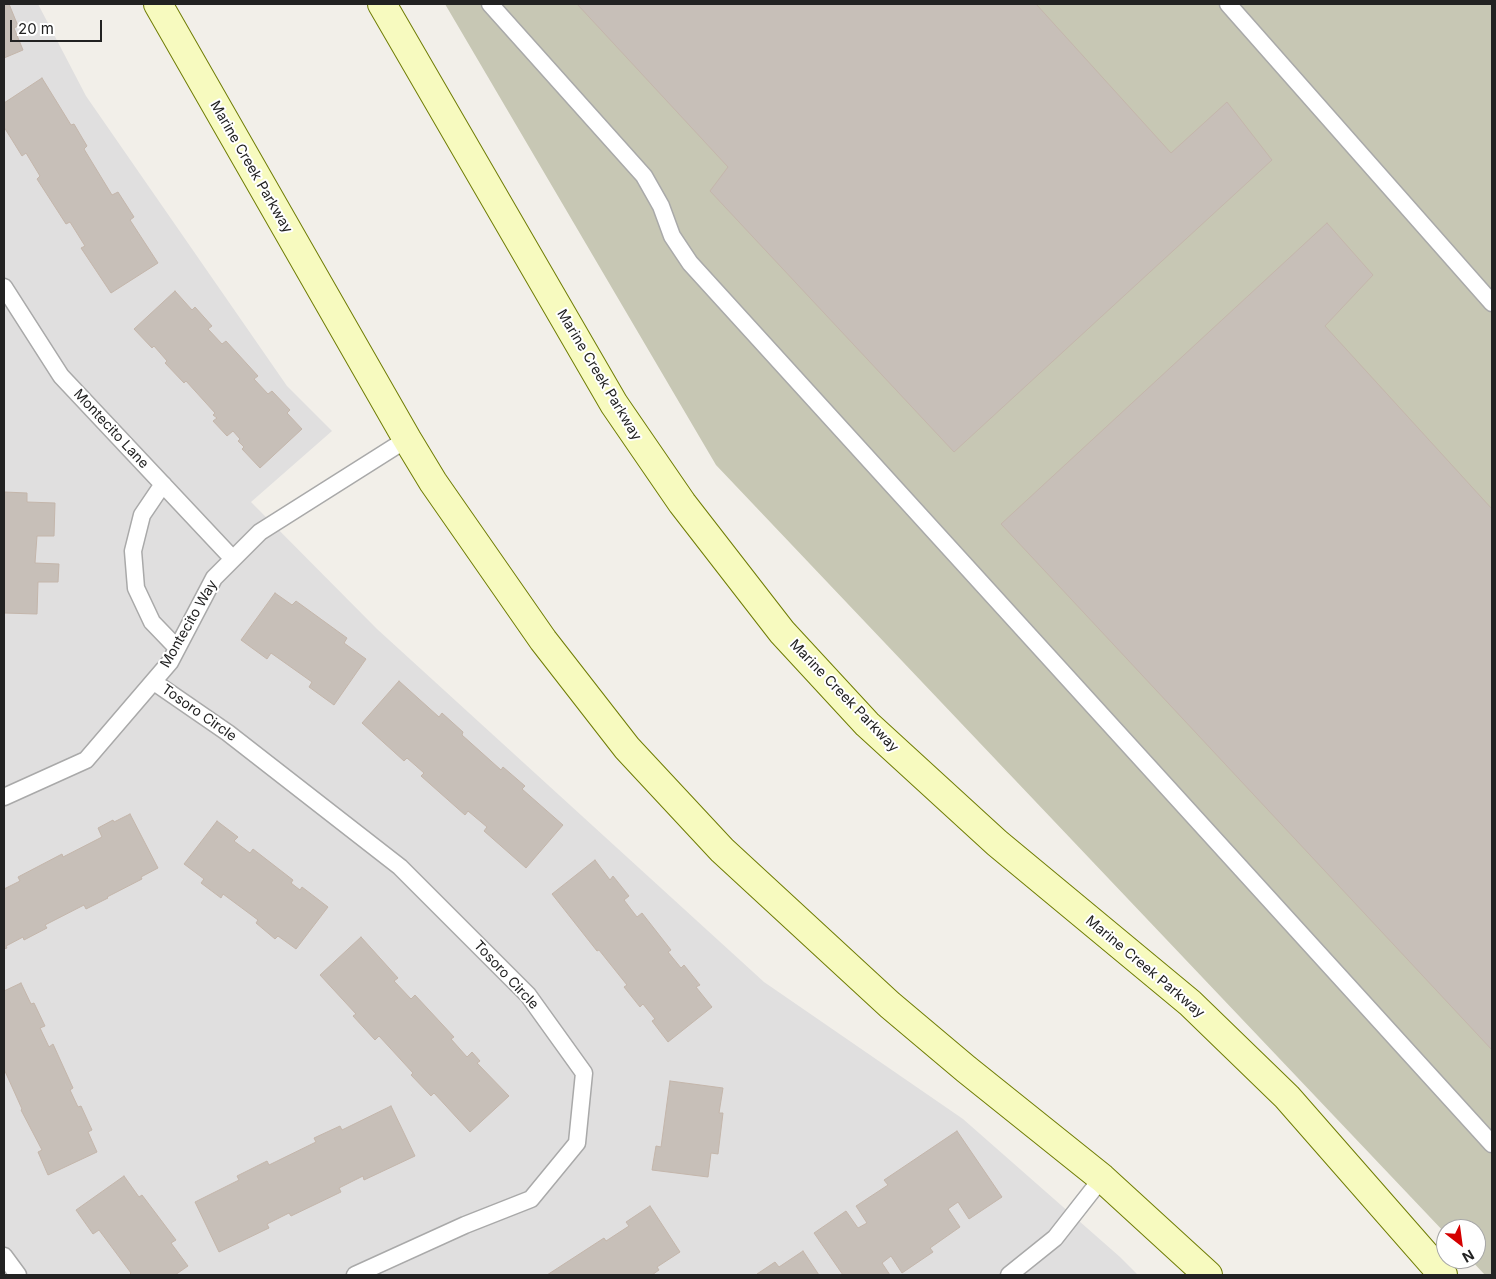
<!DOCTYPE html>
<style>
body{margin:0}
#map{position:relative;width:1496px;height:1279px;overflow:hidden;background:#f2efe9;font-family:Inter,sans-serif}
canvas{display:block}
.frame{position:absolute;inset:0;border:5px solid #222;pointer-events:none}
.north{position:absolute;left:1436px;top:1219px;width:50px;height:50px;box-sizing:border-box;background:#fff;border:1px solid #a7a7a7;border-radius:50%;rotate:150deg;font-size:14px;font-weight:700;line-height:20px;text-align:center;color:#222}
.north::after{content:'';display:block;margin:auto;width:18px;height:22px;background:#d40000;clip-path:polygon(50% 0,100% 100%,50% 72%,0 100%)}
.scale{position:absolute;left:10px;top:20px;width:92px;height:22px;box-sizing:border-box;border:2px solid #222;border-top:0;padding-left:6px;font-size:15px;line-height:18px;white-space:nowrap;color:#222;-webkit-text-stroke:4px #fff;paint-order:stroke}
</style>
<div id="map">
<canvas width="1496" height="1279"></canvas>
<div class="frame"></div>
<div class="north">N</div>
<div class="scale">20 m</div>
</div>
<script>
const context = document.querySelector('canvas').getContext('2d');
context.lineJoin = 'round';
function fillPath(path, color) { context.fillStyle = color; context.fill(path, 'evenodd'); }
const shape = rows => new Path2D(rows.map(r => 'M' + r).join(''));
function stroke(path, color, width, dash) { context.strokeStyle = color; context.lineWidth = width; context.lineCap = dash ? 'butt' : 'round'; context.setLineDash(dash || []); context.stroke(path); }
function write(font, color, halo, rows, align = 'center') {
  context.font = font + ' Inter,sans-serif'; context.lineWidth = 4; context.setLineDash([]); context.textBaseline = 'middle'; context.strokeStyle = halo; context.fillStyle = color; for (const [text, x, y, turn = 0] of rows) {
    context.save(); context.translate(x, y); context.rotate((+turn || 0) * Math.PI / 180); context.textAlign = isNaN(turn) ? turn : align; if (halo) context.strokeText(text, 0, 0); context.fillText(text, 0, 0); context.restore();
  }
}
fillPath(shape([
 [4,4,38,4,86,96,287,386,332,431,251,502,377,629,764,982,963,1119,1120,1257,1138,1275,4,1275]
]), '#e0dfdf');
fillPath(shape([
 [445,4,1492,4,1492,1275,1485,1275,1470,1259,1476,1259,1476,1229,1446,1229,1446,1234,716,465]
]), '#c7c7b4');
const building = shape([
 [4,4,9,4,18,26,14,28,23,50,4,58,4,4],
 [577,4,1036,4,1171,153,1227,102,1272,160,954,452,710,191,728,167,577,4],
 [42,78,71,125,74,124,87,146,84,149,112,195,118,192,134,217,130,220,158,263,111,293,81,248,85,246,70,222,66,224,37,179,40,176,26,153,22,156,4,127,4,103,42,78],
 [1327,223,1373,275,1325,326,1492,509,1492,1050,1001,524,1327,223],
 [175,291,192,310,195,307,212,326,208,329,222,344,226,341,258,376,254,379,268,394,272,391,290,410,287,413,302,429,260,468,242,449,244,447,238,441,240,439,233,431,227,436,213,421,217,418,213,415,215,413,186,381,184,383,165,363,167,361,154,346,152,348,134,329,175,291],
 [4,492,27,493,27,502,55,503,54,536,37,536,35,563,59,564,58,582,38,582,37,614,4,613,4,492],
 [275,593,292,605,296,601,347,638,344,643,366,659,334,705,309,687,312,682,271,653,267,659,241,640,275,593],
 [399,681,439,717,442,713,463,732,462,735,501,770,503,767,525,786,522,789,563,825,526,868,484,831,487,827,468,811,465,815,421,776,424,773,407,758,404,761,362,723,399,681],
 [130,814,158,868,141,877,142,879,107,897,108,898,86,909,84,905,45,925,47,928,24,940,23,937,6,946,7,948,4,949,4,889,20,881,18,877,62,854,63,857,102,837,98,828,113,820,114,822,130,814],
 [217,821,238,837,234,841,250,853,253,849,293,880,291,883,300,890,302,887,328,907,296,949,278,936,275,939,256,923,258,920,223,894,221,898,201,883,204,879,184,864,217,821],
 [595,860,610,880,613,876,629,896,624,900,637,917,642,913,671,950,668,952,681,968,684,965,700,985,696,987,712,1007,668,1042,652,1021,655,1019,643,1004,640,1007,624,987,627,985,599,950,597,951,552,894,595,860],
 [361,937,398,978,394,981,411,999,415,995,454,1037,451,1039,467,1057,472,1052,480,1061,477,1063,509,1096,470,1132,434,1093,431,1096,411,1075,413,1073,379,1036,375,1040,353,1016,356,1014,320,975,361,937],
 [21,983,31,1004,34,1003,45,1026,40,1028,49,1047,53,1044,73,1088,70,1090,78,1107,81,1106,92,1130,88,1132,97,1152,48,1175,38,1152,42,1150,21,1110,22,1109,4,1069,4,991,21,983],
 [670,1081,723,1088,719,1113,723,1113,718,1154,711,1153,708,1177,652,1170,656,1146,661,1147,670,1081],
 [391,1106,415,1156,364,1180,363,1176,339,1188,341,1192,291,1216,289,1213,267,1224,269,1228,219,1252,195,1202,239,1180,237,1176,267,1161,269,1165,316,1142,314,1138,340,1126,342,1130,391,1106],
 [957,1131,1002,1197,969,1219,958,1202,948,1209,960,1227,930,1248,933,1252,902,1273,891,1256,882,1263,890,1275,843,1275,814,1233,846,1211,858,1228,867,1223,856,1206,888,1185,884,1180,957,1131],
 [124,1176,139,1197,142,1195,176,1240,171,1243,188,1266,175,1275,129,1275,131,1273,99,1230,93,1234,76,1210,124,1176],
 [650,1206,680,1252,657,1267,659,1270,652,1275,547,1275,604,1238,606,1241,629,1226,626,1222,650,1206],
 [803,1251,819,1275,758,1275,757,1274,775,1262,779,1267,803,1251]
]);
fillPath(building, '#c7bfb8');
stroke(building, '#c4b6ab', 1);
const lane = shape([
 [490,4,644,176,661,206,672,236,690,263,1492,1144],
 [1228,4,1492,303],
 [4,287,61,376,233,559],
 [163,484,142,515,133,551,136,588,152,622,177,648],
 [154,682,228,733,400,867,528,995,584,1073,577,1143,531,1199,465,1225,355,1275],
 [4,797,86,760,170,662,214,578,260,532,407,439],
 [4,1256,18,1275],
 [1009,1275,1055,1238,1102,1178]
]);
const secondary = shape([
 [158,4,407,439,433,482,543,640,627,748,722,850,890,1005,966,1069,1102,1178,1208,1275],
 [382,4,614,404,682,503,782,632,867,724,997,843,1190,1003,1287,1097,1443,1275]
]);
stroke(lane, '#a9a9a9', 19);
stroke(secondary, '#707d05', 30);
stroke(lane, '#fff', 16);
stroke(secondary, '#f7fabf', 28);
write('14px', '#222', '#fff', [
 ["Marine Creek Parkway",251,167,60],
 ["Marine Creek Parkway",599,375,59],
 ["Montecito Lane",111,429,47],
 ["Montecito Way",189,624,-60],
 ["Marine Creek Parkway",844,696,46],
 ["Tosoro Circle",199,713,35],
 ["Marine Creek Parkway",1145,967,40],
 ["Tosoro Circle",506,975,47]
]);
</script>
